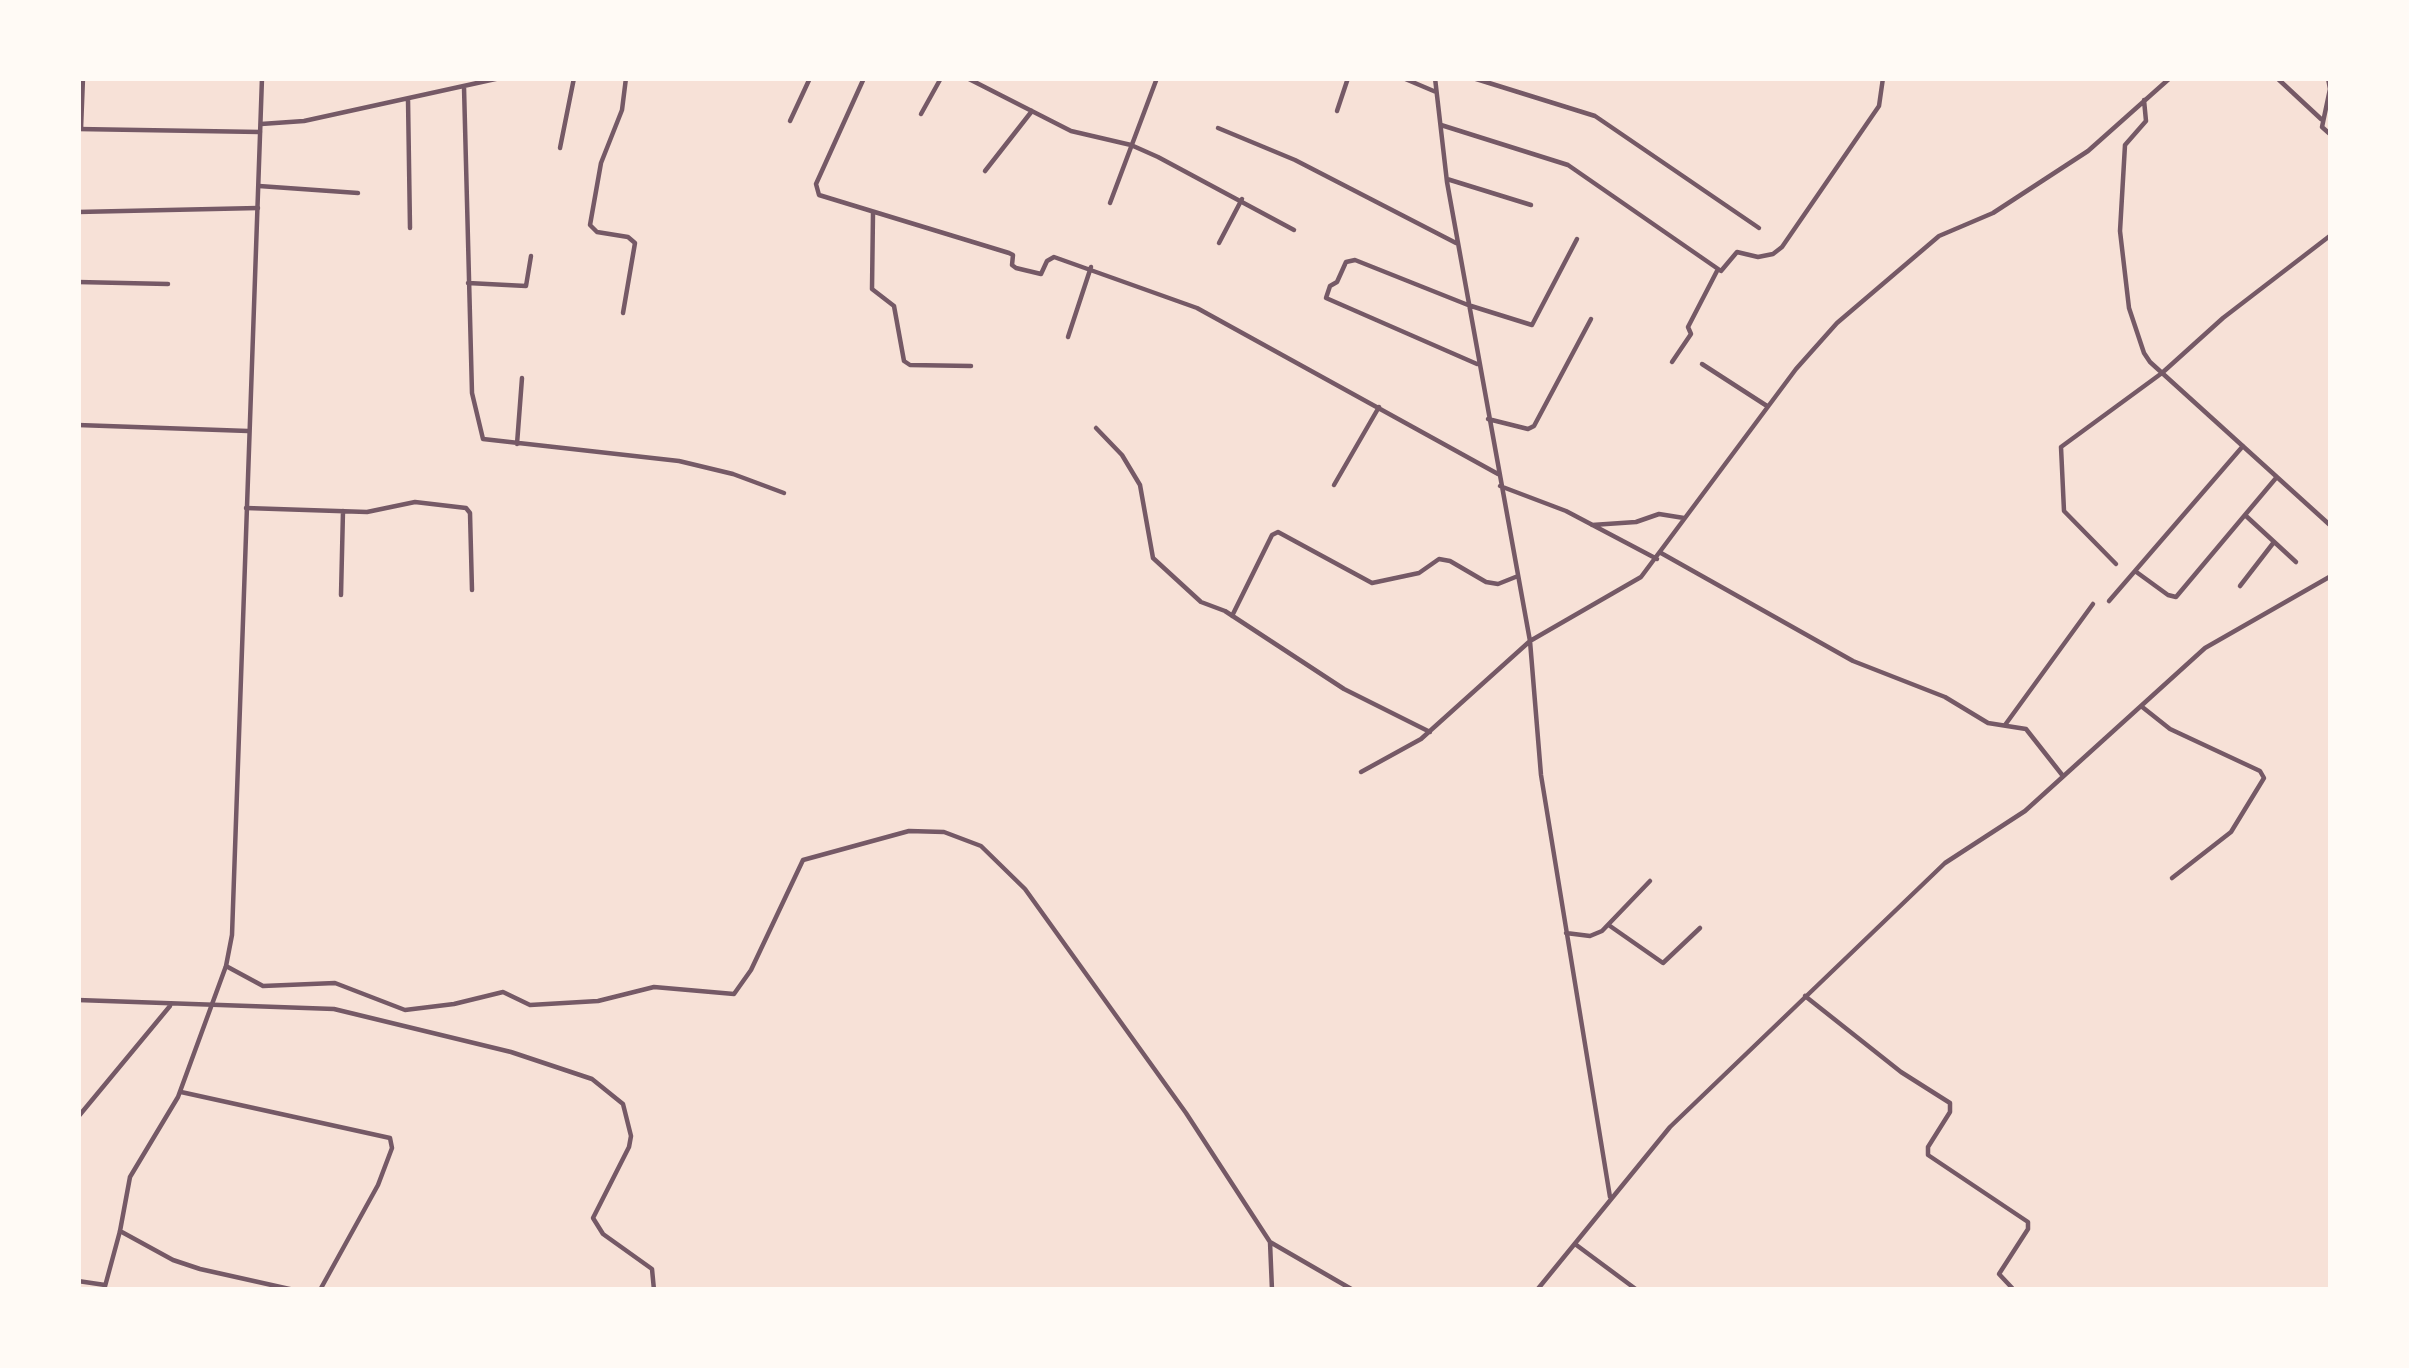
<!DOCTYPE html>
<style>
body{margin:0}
#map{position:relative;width:2409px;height:1368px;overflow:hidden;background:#f7e1d7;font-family:Jost,sans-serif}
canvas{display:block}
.frame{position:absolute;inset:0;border:81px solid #fffaf5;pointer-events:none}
</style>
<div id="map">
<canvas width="2409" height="1368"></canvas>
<div class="frame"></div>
</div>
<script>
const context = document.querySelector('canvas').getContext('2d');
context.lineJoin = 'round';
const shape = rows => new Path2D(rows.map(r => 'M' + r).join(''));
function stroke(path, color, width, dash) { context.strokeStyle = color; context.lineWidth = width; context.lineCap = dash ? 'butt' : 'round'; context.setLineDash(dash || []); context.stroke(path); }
stroke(shape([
 [864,78,816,184,819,195,1009,253,1013,255,1012,265,1016,268,1041,274,1047,261,1054,257,1197,308,1498,474],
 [967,78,1071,131,1131,145,1158,157,1294,230],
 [1403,78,1436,92],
 [1435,78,1447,182,1530,641,1541,775,1610,1197],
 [1473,78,1595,116,1759,228],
 [2277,78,2321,119],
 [2328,78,2330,89,2322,127,2331,135],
 [464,87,472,393,483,439,679,461,733,474,784,493],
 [408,99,410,228],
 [2144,100,2146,121,2125,145,2120,231,2129,308,2144,353,2150,362,2331,526],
 [1337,111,1348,78],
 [921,114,941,78],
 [790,121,810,78],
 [261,124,304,121,500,78],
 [1441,125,1568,165,1721,271,1737,252,1758,257,1773,254,1782,247,1879,106,1883,78],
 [1218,128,1295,160,1456,243],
 [78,129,260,132],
 [81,129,83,78],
 [560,148,574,78],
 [985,171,1032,111],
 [1447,179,1531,205],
 [259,186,358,193],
 [1110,203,1157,78],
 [78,212,258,208],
 [873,213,872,289,894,306,904,361,910,365,971,366],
 [1219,243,1242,199],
 [78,282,168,284],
 [468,283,526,286,531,256],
 [623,313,635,243,628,237,597,232,590,225,601,163,622,110,626,78],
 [1068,337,1091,267],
 [1672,362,1691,334,1688,327,1717,271],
 [1477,364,1326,298,1330,286,1337,282,1346,262,1355,260,1468,305,1532,325,1577,239],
 [1702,364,1767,406],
 [1488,419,1528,429,1534,426,1591,319],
 [78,425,248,431],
 [1096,428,1122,455,1140,485,1153,558,1201,602,1225,611,1344,689,1430,732],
 [517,444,522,378],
 [1334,485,1379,407],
 [1500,486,1566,511,1657,559],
 [246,508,367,512,415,502,466,508,470,513,472,590],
 [2245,515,2296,562],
 [1592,525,1636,522,1659,514,1684,518],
 [1661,553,1853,661,1945,697,1988,723,2026,729,2063,776],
 [2116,564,2064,511,2061,447,2162,373,2223,318,2331,235],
 [2135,571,2168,595,2176,597,2276,478],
 [2240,586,2274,542],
 [341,595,343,511],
 [2109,601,2243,446],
 [1232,616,1272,535,1278,532,1372,583,1419,573,1439,559,1450,561,1486,582,1498,584,1518,576],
 [2141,706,2170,729,2260,771,2264,778,2231,832,2172,878],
 [2005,725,2093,604],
 [1361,772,1421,739,1530,641,1641,577,1796,369,1837,323,1939,236,1993,213,2088,151,2170,78],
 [1610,926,1663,963,1700,928],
 [1566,933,1590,936,1602,931,1650,881],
 [226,966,263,986,335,983,405,1010,454,1004,503,992,530,1005,598,1001,654,987,734,994,751,970,803,860,909,831,944,832,981,846,1025,889,1186,1113,1270,1242,1353,1290],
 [1805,996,1901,1072,1950,1103,1950,1112,1928,1147,1928,1155,2028,1222,2028,1229,1999,1274,2014,1290],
 [78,1000,334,1009,511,1052,592,1079,623,1104,631,1136,629,1147,593,1218,603,1234,652,1269,654,1290],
 [181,1092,390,1138,392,1148,378,1185,320,1290],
 [78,1117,170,1006],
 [1270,1242,1272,1290],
 [1575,1244,1637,1290],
 [78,1281,105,1285],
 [104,1290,120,1231],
 [1537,1290,1670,1127,1945,863,2025,811,2205,648,2331,576]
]), '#755966', 4.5);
stroke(shape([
 [262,78,232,935,226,966,178,1097,130,1177,120,1231,173,1260,200,1269,294,1290]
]), '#755966', 4.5);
</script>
